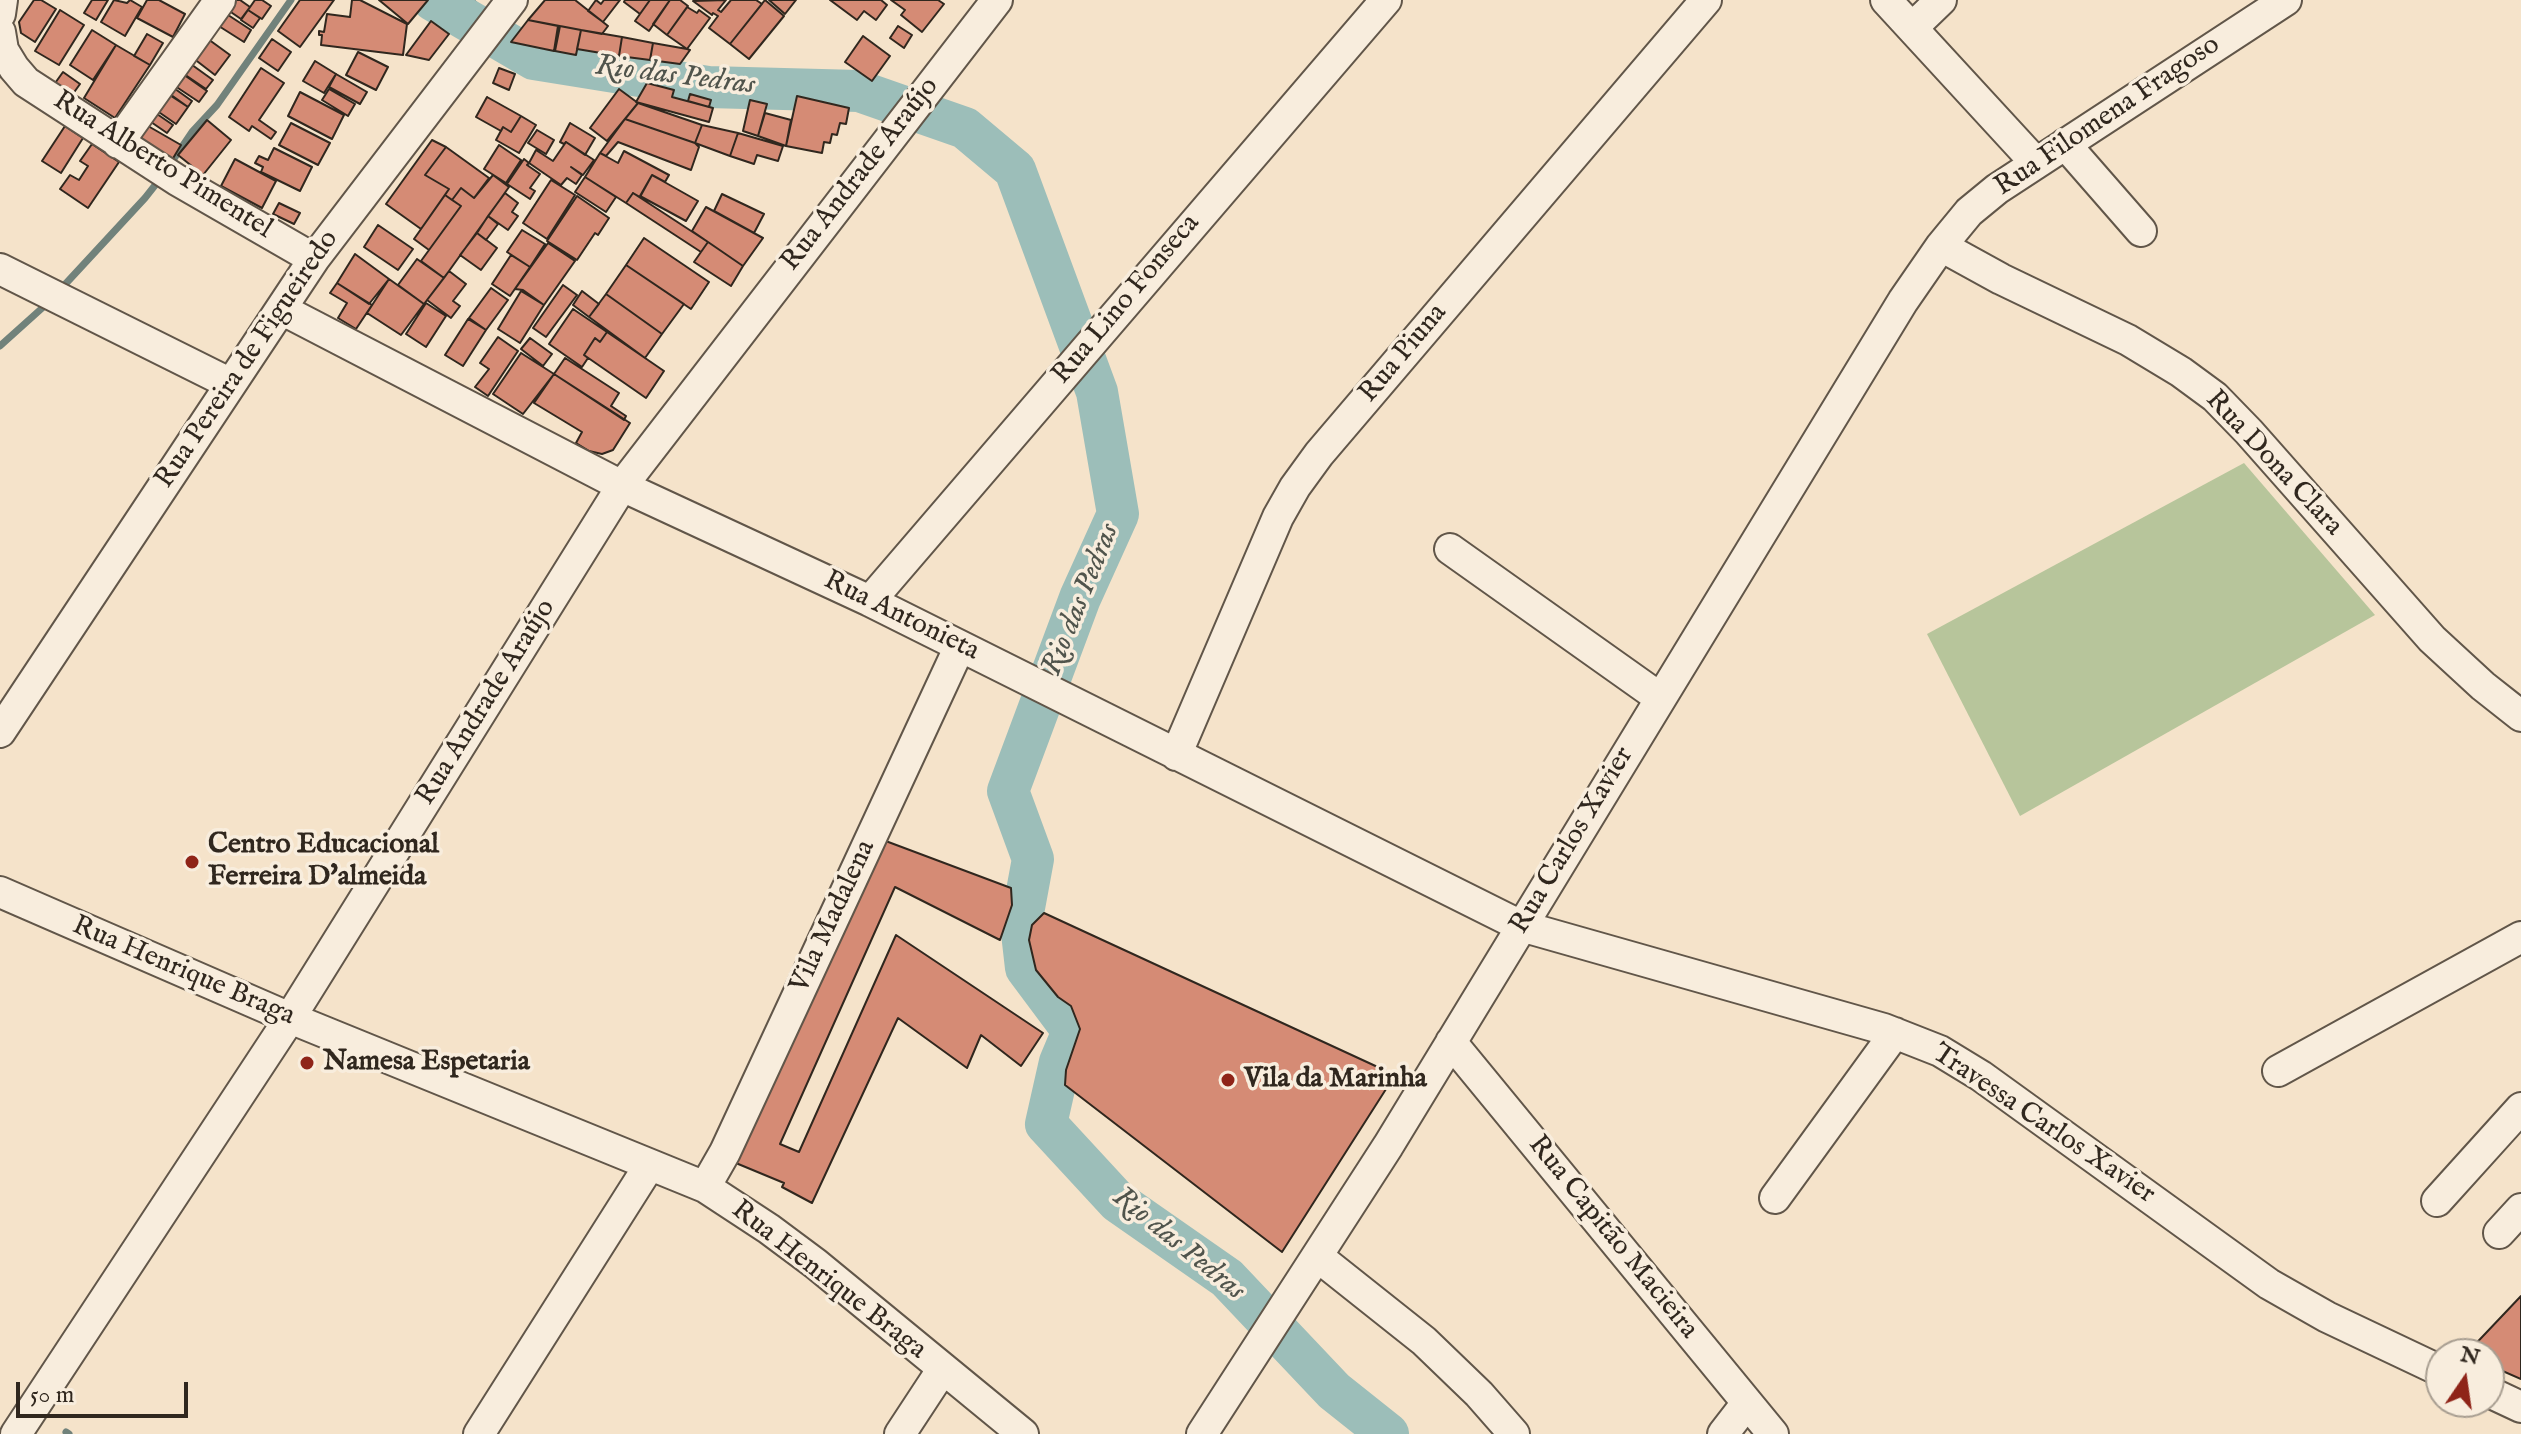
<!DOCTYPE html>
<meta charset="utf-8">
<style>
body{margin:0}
#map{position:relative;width:2521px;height:1434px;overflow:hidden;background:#f5e3ca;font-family:"IM FELL English",serif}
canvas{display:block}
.north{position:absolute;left:2425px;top:1338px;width:80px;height:80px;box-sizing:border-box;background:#f8eddd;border:2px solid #a89e91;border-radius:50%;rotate:13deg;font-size:22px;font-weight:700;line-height:32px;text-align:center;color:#30271e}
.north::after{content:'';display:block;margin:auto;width:28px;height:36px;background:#8f2418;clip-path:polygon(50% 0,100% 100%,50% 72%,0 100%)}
.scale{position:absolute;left:16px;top:1382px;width:172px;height:36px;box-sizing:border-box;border:4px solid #30271e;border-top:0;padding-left:10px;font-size:24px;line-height:28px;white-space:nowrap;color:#30271e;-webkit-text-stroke:6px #f8eddd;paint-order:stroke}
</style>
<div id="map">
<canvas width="2521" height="1434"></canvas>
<div class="north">N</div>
<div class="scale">50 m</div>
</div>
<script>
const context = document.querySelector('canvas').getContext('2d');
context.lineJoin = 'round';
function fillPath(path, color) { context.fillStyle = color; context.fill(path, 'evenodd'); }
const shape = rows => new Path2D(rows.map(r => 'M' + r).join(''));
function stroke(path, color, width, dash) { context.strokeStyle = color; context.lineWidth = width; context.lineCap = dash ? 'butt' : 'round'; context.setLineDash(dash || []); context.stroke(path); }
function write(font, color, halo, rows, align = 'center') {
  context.font = font + ' "IM FELL English",serif'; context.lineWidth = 7; context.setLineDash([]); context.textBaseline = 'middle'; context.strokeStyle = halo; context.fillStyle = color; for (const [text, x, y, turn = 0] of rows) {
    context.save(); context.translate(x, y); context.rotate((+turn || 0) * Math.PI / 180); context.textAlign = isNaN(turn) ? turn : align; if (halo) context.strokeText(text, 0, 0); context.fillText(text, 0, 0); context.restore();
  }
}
fillPath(shape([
 [2244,463,2375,615,2020,816,1927,634]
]), '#b7c59b');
const water = shape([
 [431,0,474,0,482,9,462,33,431,0]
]);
fillPath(water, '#9cbeb9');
stroke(water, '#71827b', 2);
stroke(shape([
 [169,166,192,132,217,105,291,0],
 [58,292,145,198,160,179],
 [0,346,50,301],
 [66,1432,69,1434]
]), '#71827b', 7);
stroke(shape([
 [433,0,534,59,708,87,859,91,965,128,1015,170,1097,392,1118,514,1080,598,1008,791,1033,859,1021,924,1026,968,1073,1031,1060,1062,1046,1124,1118,1202,1227,1278,1334,1391,1388,1434]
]), '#9cbeb9', 42);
const building = shape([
 [34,0,41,0,56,9,35,42,21,33,19,22,34,0],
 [92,0,108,0,96,20,84,13,92,0],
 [114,0,127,3,130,0,142,7,125,36,101,22,114,0],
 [147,0,159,0,185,14,173,37,137,18,147,0],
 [226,0,240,0,250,7,241,19,222,6,226,0],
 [255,0,262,0,271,6,262,19,248,10,255,0],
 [300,0,334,0,300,47,278,31,300,0],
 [352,0,360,0,407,24,403,55,321,45,322,35,319,35,319,31,324,32,327,14,350,17,352,0],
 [379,0,428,0,408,24,379,0],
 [545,0,575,0,608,26,602,34,528,20,545,0],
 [596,0,601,4,604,0,620,0,603,22,588,11,596,0],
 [625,0,650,0,640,14,624,2,625,0],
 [650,0,670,0,649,31,635,21,650,0],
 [670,0,680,0,688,6,667,35,653,24,670,0],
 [726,0,718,10,721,12,731,0,756,0,762,4,730,44,709,28,718,16,713,13,712,15,693,1,726,0],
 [765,0,784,16,749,59,730,44,765,0],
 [769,0,796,0,785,14,769,0],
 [830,0,881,0,887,5,876,20,864,11,857,20,830,0],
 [891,0,938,0,944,4,922,32,901,15,905,10,891,0],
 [687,7,697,13,699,10,710,18,687,49,667,35,687,7],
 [60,10,84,25,59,65,35,51,60,10],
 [248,10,260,18,253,28,241,20,248,10],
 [222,11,251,30,244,42,214,23,222,11],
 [528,20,558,26,554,51,511,42,528,20],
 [431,21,449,34,429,60,406,55,431,21],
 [560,26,581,30,576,55,555,51,560,26],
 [898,26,912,35,904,48,890,38,898,26],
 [92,30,116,45,93,80,70,65,92,30],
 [581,30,622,37,619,56,577,49,581,30],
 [147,34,163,43,150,65,134,56,147,34],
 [863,36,890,56,872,81,845,62,863,36],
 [622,37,653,43,650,60,619,56,622,37],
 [208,39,230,55,215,75,193,58,208,39],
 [272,39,291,52,278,71,259,58,272,39],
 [653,43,687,49,690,50,680,64,650,60,653,43],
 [116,45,150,65,115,118,84,98,116,45],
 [358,52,388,67,376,90,346,75,358,52],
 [315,61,336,74,324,93,303,81,315,61],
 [188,62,213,80,206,89,181,72,188,62],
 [261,68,284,83,259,120,276,132,271,139,252,126,249,131,229,117,261,68],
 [499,68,515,74,509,90,493,83,499,68],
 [63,72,80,84,70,98,53,86,63,72],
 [180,72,207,91,199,102,172,84,180,72],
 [336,74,367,92,360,104,329,87,336,74],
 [647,83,674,90,672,97,713,108,709,122,636,102,647,83],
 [171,86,192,101,188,107,167,92,171,86],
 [329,89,355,104,348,116,322,100,329,89],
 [619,89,638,103,607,141,590,128,619,89],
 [165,92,188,107,176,124,153,108,165,92],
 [300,92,344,115,332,139,288,116,300,92],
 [690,94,711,100,709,107,688,101,690,94],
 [797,96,849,108,846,124,840,123,837,135,832,134,830,143,824,142,822,153,786,146,797,96],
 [487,97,521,116,511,132,503,127,501,131,476,117,487,97],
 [750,100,767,104,758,136,743,131,750,100],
 [638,103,702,125,695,143,625,119,638,103],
 [765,113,791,120,786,146,758,136,765,113],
 [157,114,173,125,167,133,151,122,157,114],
 [521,116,536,125,519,153,496,140,503,127,511,132,521,116],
 [625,119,695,143,699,147,691,170,618,142,606,156,600,153,625,119],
 [207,120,231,140,203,175,178,155,207,120],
 [291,123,330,143,318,165,279,145,291,123],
 [570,123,595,138,585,155,566,142,564,144,560,142,570,123],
 [702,125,738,133,730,156,695,143,702,125],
 [65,126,83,138,61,173,42,161,65,126],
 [148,126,181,145,172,160,143,142,141,136,148,126],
 [537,130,554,140,546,154,528,143,537,130],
 [738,133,783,146,778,161,757,155,754,164,730,156,738,133],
 [432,140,446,147,425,175,449,189,421,229,386,204,432,140],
 [566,142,594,160,583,175,571,167,582,175,576,184,567,178,561,185,529,163,536,150,553,161,566,142],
 [92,144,119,162,88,208,60,189,70,175,79,180,88,166,80,161,92,144],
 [499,145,521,160,506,183,484,169,499,145],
 [446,147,489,178,474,198,461,188,452,200,445,195,449,189,425,175,446,147],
 [274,148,312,167,300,191,261,172,263,167,255,163,259,156,268,160,274,148],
 [624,151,669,175,665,182,652,175,640,197,633,193,626,203,585,177,600,153,618,163,624,151],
 [235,159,276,181,262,208,221,186,235,159],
 [524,159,529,163,527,165,540,174,530,188,535,191,530,199,507,184,524,159],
 [493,175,509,187,444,278,421,261,461,206,452,200,461,188,474,198,493,175],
 [652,175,698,201,686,221,640,196,652,175],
 [585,177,616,197,606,212,575,192,585,177],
 [551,180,575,195,547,239,523,223,551,180],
 [505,193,518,203,512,212,518,216,508,230,488,216,505,193],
 [633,193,708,242,701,252,626,203,633,193],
 [722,194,764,214,754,233,714,211,722,194],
 [445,195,461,206,429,250,414,239,445,195],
 [577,196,609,218,598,235,595,233,577,260,547,241,577,196],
 [279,203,300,213,294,224,273,214,279,203],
 [706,207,763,238,743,266,692,231,706,207],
 [488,216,498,224,486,240,477,233,488,216],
 [378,225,413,249,398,270,364,247,378,225],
 [522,230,545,244,530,267,507,252,522,230],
 [477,233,497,248,481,270,460,255,477,233],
 [644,238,709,282,691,309,626,265,644,238],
 [708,242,743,266,731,286,694,262,708,242],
 [548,243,575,261,544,305,523,290,515,289,548,243],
 [355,254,389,279,369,304,337,283,355,254],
 [511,255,530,267,510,296,492,284,511,255],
 [417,259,444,278,424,304,398,285,417,259],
 [626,265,684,304,662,334,606,294,626,265],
 [449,271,466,284,453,301,460,306,451,318,427,300,449,271],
 [389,279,424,304,401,335,367,313,389,279],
 [337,283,372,305,356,329,338,318,347,303,330,293,337,283],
 [563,285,577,295,546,337,533,328,563,285],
 [491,288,508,300,486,330,469,318,491,288],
 [521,291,544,305,520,343,498,329,521,291],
 [582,291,599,304,589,317,573,305,582,291],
 [606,294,662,334,645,358,589,317,606,294],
 [426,303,446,316,426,347,406,334,426,303],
 [573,309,607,332,600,342,595,338,584,355,588,358,582,367,549,344,573,309],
 [468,319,486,330,463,366,445,355,468,319],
 [607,332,664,371,646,398,584,355,595,338,600,342,607,332],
 [498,337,518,351,488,396,475,387,489,369,480,363,498,337],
 [530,338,552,354,543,366,521,349,530,338],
 [521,353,554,374,523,414,493,394,521,353],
 [565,358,619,393,611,406,626,416,624,420,554,374,565,358],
 [554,374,630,423,613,450,602,454,589,451,576,443,582,432,534,403,554,374],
 [875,837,1011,888,1012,905,1000,940,895,887,780,1144,799,1152,896,935,1043,1033,1021,1066,981,1035,967,1068,898,1018,812,1203,782,1187,784,1183,731,1161,875,837],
 [1044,913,1395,1075,1282,1252,1065,1085,1066,1070,1080,1029,1071,1006,1058,997,1036,970,1029,940,1032,925,1044,913],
 [2521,1296,2521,1379,2489,1365,2489,1354,2466,1354,2521,1296]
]);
fillPath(building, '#d58b75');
stroke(building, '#30271e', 2);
const minor = shape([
 [1886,0,2036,163],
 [0,14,2,0],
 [1912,28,1941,0],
 [0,32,3,50,14,68,26,82,177,180,314,259],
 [118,143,220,0],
 [2065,144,2141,231],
 [1941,246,2001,279,2128,340,2181,372,2215,397,2249,432,2432,639,2483,686,2521,716],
 [0,269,231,384],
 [281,309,622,486,870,601,1521,926,1884,1029,1940,1051,1981,1076,2269,1284,2327,1317,2441,1371],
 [1450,549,1660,698],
 [870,601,1386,0],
 [0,732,314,259,512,0],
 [1176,755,1278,517,1295,487,1319,454,1706,0],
 [0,892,290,1018,705,1187,769,1229,816,1264,1023,1434],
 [1451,1042,1773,1434],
 [2278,1071,2521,937],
 [705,1187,725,1152,960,646],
 [1775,1198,1895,1033],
 [2437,1201,2521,1108],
 [2499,1233,2521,1209],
 [1317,1256,1424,1341,1479,1394,1514,1434],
 [2489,1392,2521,1407],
 [16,1434,290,1018,622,486,997,0],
 [479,1434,649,1166],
 [900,1434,942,1370],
 [1202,1434,1388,1146,1903,301,1941,246,1969,212,1997,189,2286,0],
 [1723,1434,1747,1403]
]);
stroke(minor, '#615649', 34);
stroke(minor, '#f8eddd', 30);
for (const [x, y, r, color] of [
 [192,862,8,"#8f2418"],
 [307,1063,8,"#8f2418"],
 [1228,1080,8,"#8f2418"]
]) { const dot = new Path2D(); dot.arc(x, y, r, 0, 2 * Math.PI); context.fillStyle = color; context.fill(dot); stroke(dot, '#f8eddd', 3); }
write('28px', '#30271e', '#f8eddd', [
 ["Rua Filomena Fragoso",2108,117,-34],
 ["Rua Alberto Pimentel",162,166,32],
 ["Rua Andrade Araújo",861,175,-52],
 ["Rua Lino Fonseca",1127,300,-50],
 ["Rua Piuna",1404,354,-50],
 ["Rua Pereira de Figueiredo",248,360,-56],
 ["Rua Dona Clara",2273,464,47],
 ["Rua Antonieta",901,617,26],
 ["Rua Andrade Araújo",487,703,-58],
 ["Rua Carlos Xavier",1573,841,-59],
 ["Vila Madalena",834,917,-65],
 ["Rua Henrique Braga",183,972,23],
 ["Travessa Carlos Xavier",2043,1125,34],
 ["Rua Capitão Macieira",1612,1238,51],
 ["Rua Henrique Braga",828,1281,38]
]);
write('bold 28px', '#30271e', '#f8eddd', [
 ["Centro Educacional",208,846],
 ["Ferreira D'almeida",208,878],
 ["Namesa Espetaria",323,1063],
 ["Vila da Marinha",1244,1080]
], 'left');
write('italic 30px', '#50544c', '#f8eddd', [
 ["Rio das Pedras",675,77,7],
 ["Rio das Pedras",1082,600,-68],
 ["Rio das Pedras",1178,1245,39]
]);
</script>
